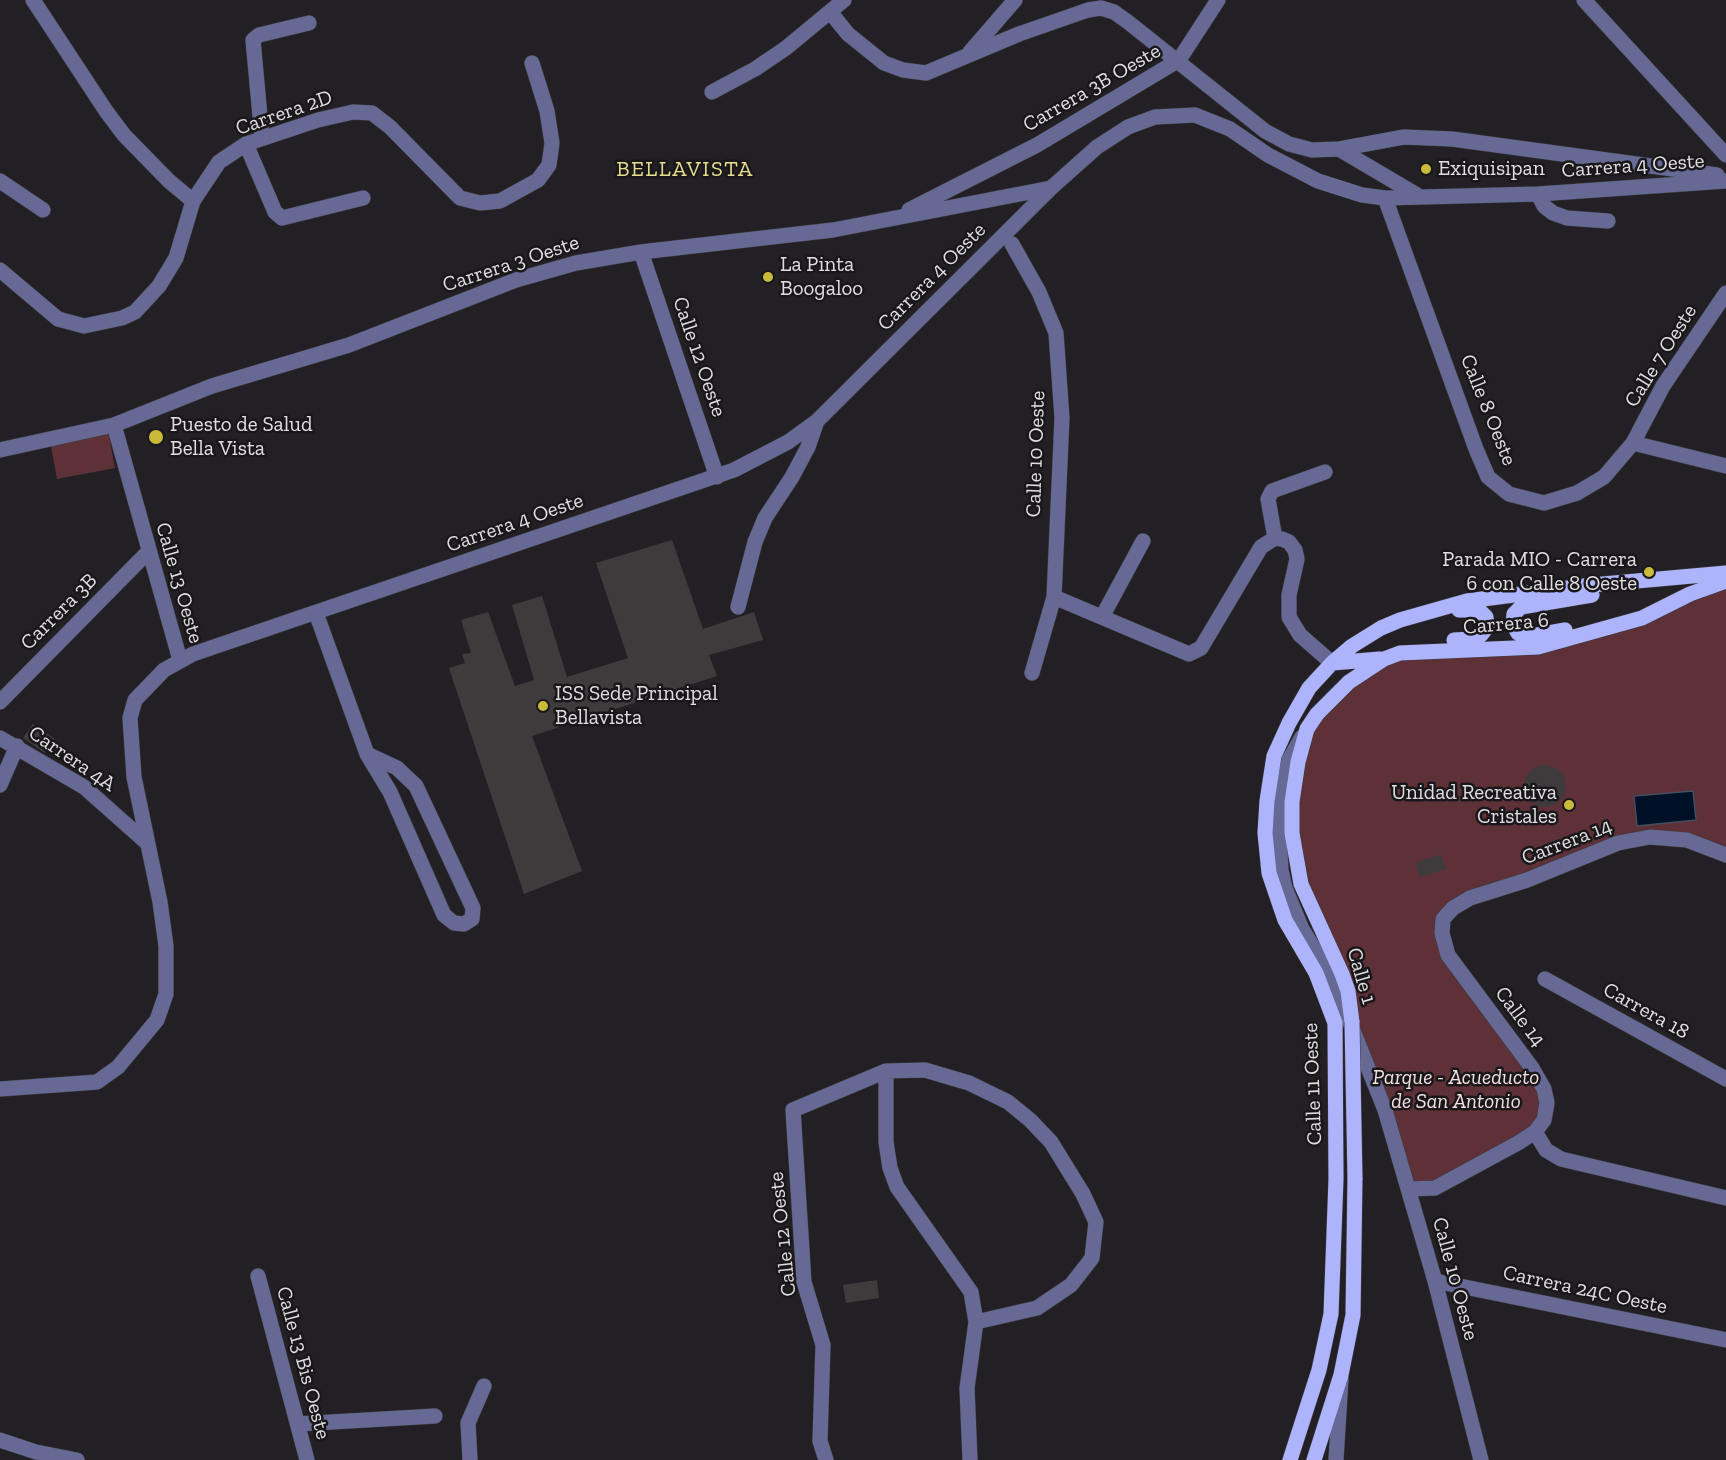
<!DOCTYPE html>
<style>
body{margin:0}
canvas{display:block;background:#222024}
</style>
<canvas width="1726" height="1460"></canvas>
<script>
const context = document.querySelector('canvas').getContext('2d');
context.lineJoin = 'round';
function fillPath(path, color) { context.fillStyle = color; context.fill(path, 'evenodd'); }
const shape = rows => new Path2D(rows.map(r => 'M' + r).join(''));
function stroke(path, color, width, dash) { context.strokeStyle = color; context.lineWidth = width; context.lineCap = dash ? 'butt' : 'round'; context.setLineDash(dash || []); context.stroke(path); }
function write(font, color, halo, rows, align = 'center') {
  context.font = font + ' "Zilla Slab",serif'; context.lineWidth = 5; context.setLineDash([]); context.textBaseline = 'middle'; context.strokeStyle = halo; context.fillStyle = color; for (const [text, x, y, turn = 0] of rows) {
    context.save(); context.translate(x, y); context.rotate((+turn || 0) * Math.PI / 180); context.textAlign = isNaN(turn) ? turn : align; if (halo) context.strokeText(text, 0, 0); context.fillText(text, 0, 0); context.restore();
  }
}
fillPath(shape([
 [108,431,115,468,57,479,50,441],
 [1726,581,1726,855,1650,837,1453,908,1442,933,1532,1068,1544,1120,1452,1181,1409,1189,1311,907,1292,802,1317,714,1384,659,1538,647]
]), '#5e3138');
const water = shape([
 [1693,791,1696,820,1637,826,1634,796,1693,791]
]);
fillPath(water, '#001127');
stroke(water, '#434e5f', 1.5);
fillPath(shape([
 [672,540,703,629,754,612,763,640,709,655,717,676,532,736,582,871,524,894,449,668,465,663,462,654,471,653,461,620,488,612,515,686,534,680,512,605,542,596,567,677,628,658,596,563],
 [33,724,55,739,45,753,23,738],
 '1524 786a21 21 0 1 1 42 0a21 21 0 1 1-42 0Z',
 [1441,854,1446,869,1420,877,1415,863],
 [877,1280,879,1298,846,1303,843,1285]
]), '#3f3b3d');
const minor = shape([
 [33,0,106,111,124,135,169,181,193,201],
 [1584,0,1726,155],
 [831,13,848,34,884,63,903,70,926,73,1019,34,1088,10,1101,8,1114,12,1128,22,1265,131,1289,144,1312,150,1339,149,1404,137,1452,139,1717,175],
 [970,52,1015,0],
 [712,92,755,69,786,48,844,0],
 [262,138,253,40,259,35,309,23],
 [246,144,275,212,282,218,363,198],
 [1339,149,1417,195],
 [0,181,43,210],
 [1538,194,1544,206,1553,213,1567,218,1608,221],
 [1385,198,1476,449,1488,477,1509,494,1544,503,1577,493,1604,477,1633,443,1663,386,1726,293],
 [909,210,1037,145,1179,60,1218,0],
 [1012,244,1039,292,1056,333,1062,418,1054,597,1032,673],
 [641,252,717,477],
 [0,270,58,319,84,326,122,318,135,312,159,286,176,258,193,201,219,162,246,144,318,120,353,112,372,113,390,127,460,198,480,203,500,201,538,180,549,165,552,143,547,111,532,63],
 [114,425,180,660],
 [1633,443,1726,466],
 [0,450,114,425,212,386,349,345,516,280,576,263,641,252,833,230,1051,188],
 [1275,538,1268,499,1272,491,1325,472],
 [1054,597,1189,654,1201,648,1261,547,1275,538,1282,539,1289,542,1295,550,1297,559,1289,595,1289,617,1300,635,1332,663],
 [738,607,755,542,765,518,792,477,808,447,817,421],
 [316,613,367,754,390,792,444,915,454,923,464,924,472,919,473,908,416,786,397,768,367,754],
 [1102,617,1143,541],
 [0,702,148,552],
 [1302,737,1289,760,1281,802,1279,833,1281,870,1285,888,1302,929,1332,978,1385,1110,1435,1281,1481,1460],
 [0,738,84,787,146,842],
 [0,785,17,746],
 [1545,979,1726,1079],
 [886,1071,886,1142,890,1168,897,1187,971,1292,976,1322,967,1388,970,1460],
 [0,1089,97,1082,118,1067,157,1020,166,994,166,946,160,902,134,777,130,718,135,700,164,670,193,654,734,470,788,442,817,421,1051,188,1097,147,1128,127,1155,117,1195,115,1230,129,1268,155,1318,181,1362,195,1385,198,1538,194,1726,181],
 [1535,1132,1546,1150,1561,1159,1726,1198],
 [1409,1189,1435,1188,1518,1143,1535,1132,1544,1120,1547,1103,1544,1089,1532,1068,1448,955,1442,933,1443,919,1453,908,1470,898,1527,880,1618,843,1650,837,1687,840,1726,855],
 [258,1276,307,1460],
 [1435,1281,1726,1340],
 [298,1424,435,1416],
 [0,1440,36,1452,77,1460],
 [470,1460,468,1423,484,1386],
 [826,1460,820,1441,823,1345,804,1282,793,1110,886,1071,925,1070,969,1083,1008,1102,1030,1120,1051,1142,1083,1194,1096,1222,1092,1258,1071,1285,1037,1308,976,1322],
 [1336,1460,1341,1379]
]);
const major = shape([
 [1565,630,1526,637,1518,633,1513,624,1514,614,1521,607,1592,595],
 [1454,640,1472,639,1481,635,1487,627,1486,617,1479,610,1459,610],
 [1332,663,1380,659],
 [1352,1022,1348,991,1342,974,1301,884,1292,833,1292,802,1298,762,1307,729,1317,714,1349,682,1384,659,1400,653,1538,647,1642,618,1690,594,1726,581],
 [1290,1460,1319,1370,1331,1314,1336,1179,1335,1023,1316,973,1285,920,1269,873,1265,833,1267,801,1274,756,1289,723,1309,688,1332,663,1352,646,1381,628,1400,620,1467,601,1592,585,1726,573],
 [1314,1460,1341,1375,1353,1315,1355,1178]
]);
stroke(minor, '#3d3b3e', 16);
stroke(major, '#3d3b3e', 16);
stroke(minor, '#656994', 15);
stroke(major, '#adb4fc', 15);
const majorBridge = shape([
 [1352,1022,1355,1178]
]);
stroke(majorBridge, '#3d3b3e', 16, []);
stroke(majorBridge, '#adb4fc', 15);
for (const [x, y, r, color] of [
 [1426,169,6,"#caba39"],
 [768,277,6,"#caba39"],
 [156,437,8,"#caba39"],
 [1649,572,6,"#caba39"],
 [543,706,6,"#caba39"],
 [1569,805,6,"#caba39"]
]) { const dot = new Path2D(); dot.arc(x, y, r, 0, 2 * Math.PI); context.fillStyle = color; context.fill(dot); stroke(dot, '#19171a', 2); }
write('21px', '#e0dee1', '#19171a', [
 ["Carrera 3B Oeste",1092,88,-30],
 ["Carrera 2D",284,113,-19],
 ["Carrera 4 Oeste",1633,166,-4],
 ["Carrera 3 Oeste",511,264,-18],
 ["Carrera 4 Oeste",932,277,-45],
 ["Calle 7 Oeste",1661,356,-58],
 ["Calle 12 Oeste",699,357,71],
 ["Calle 8 Oeste",1488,410,68],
 ["Calle 10 Oeste",1036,454,-88],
 ["Carrera 4 Oeste",515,523,-19],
 ["Calle 13 Oeste",179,583,74],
 ["Carrera 3B",59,612,-45],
 ["Carrera 6",1506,624,-5],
 ["Carrera 4A",72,759,34],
 ["Carrera 14",1567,842,-21],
 ["Calle 1",1361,976,74],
 ["Carrera 18",1646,1011,29],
 ["Calle 14",1520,1017,53],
 ["Calle 11 Oeste",1313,1084,-92],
 ["Calle 12 Oeste",783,1234,-96],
 ["Calle 10 Oeste",1455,1279,75],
 ["Carrera 24C Oeste",1585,1290,12],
 ["Calle 13 Bis Oeste",303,1363,75]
]);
write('21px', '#e0dee1', '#19171a', [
 ["Exiquisipan",1438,169],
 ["La Pinta",780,265],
 ["Boogaloo",780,289],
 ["Puesto de Salud",170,425],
 ["Bella Vista",170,449],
 ["Parada MIO - Carrera",1637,560,"right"],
 ["6 con Calle 8 Oeste",1637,584,"right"],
 ["ISS Sede Principal",555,694],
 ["Bellavista",555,718],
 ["Unidad Recreativa",1557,793,"right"],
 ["Cristales",1557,817,"right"]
], 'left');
write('italic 21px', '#f3dee0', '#19171a', [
 ["Parque - Acueducto",1456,1078],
 ["de San Antonio",1456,1102]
]);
context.letterSpacing = '1.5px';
write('22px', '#e7dd8e', '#19171a', [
 ["BELLAVISTA",685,170]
]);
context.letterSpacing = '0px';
</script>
